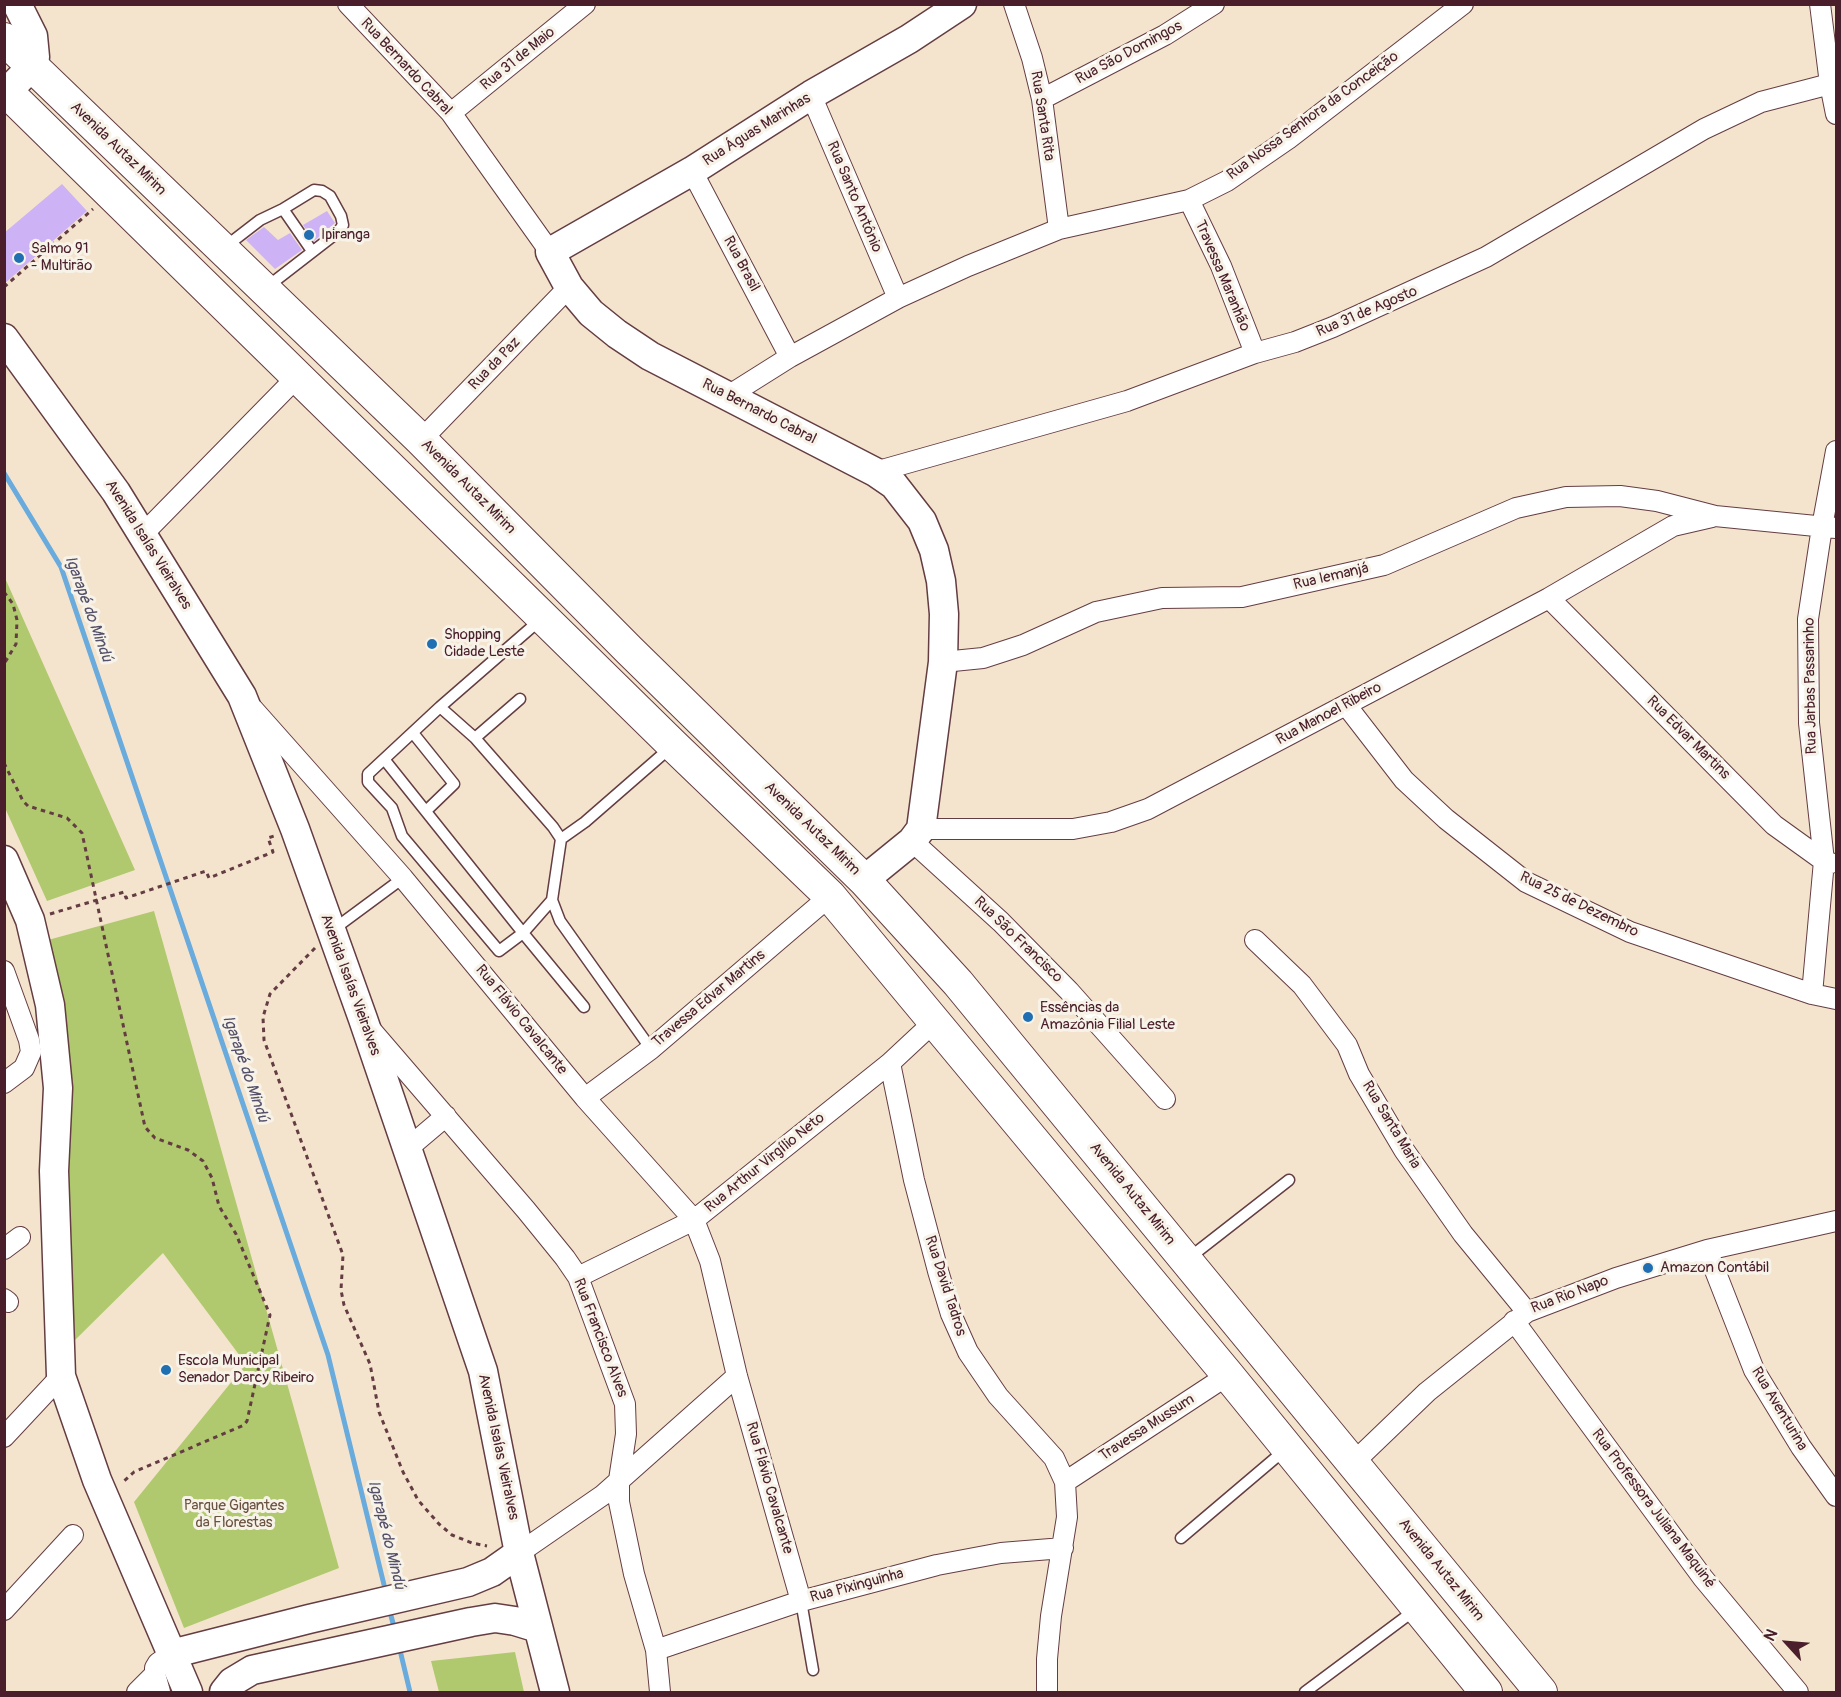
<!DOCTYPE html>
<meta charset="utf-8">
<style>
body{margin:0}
#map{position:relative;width:1841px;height:1697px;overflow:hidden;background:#f5e4cd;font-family:Pangolin,sans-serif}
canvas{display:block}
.frame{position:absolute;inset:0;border:6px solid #4a1f2b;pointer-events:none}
.north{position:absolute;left:1757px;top:1613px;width:60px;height:60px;-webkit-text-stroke:4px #f7f3e8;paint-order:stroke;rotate:296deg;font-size:16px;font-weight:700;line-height:24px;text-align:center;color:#4a1f2b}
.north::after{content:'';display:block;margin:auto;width:21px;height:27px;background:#4a1f2b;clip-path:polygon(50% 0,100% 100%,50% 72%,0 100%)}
</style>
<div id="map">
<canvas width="1841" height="1697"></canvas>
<div class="frame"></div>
<div class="north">N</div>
</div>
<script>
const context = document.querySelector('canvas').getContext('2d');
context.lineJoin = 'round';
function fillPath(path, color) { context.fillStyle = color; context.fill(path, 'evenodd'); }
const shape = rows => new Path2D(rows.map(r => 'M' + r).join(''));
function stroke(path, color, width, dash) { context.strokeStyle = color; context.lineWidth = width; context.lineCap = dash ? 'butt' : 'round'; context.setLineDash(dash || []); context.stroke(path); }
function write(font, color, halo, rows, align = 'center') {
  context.font = font + ' Pangolin,sans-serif'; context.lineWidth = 6; context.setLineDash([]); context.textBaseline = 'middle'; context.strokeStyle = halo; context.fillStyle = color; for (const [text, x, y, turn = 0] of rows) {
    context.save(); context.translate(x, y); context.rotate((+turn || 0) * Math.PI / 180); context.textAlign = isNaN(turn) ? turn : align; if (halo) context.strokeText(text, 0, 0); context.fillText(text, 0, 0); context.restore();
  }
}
fillPath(shape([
 [5,578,135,870,47,901,5,808],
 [154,911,339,1568,184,1628,134,1502,246,1364,163,1253,72,1343,48,940],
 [515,1652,524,1692,439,1692,431,1661]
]), '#b0c96e');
stroke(shape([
 [4,473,61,567,328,1355,386,1593],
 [389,1608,395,1631],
 [399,1646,410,1692]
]), '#69abdd', 5);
fillPath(shape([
 [62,184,87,211,4,284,4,233],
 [327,211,335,223,314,241,303,225],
 [264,227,278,240,290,233,302,250,275,269,246,240]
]), '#cdb2f6');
const lane = shape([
 [283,209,312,251],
 [225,247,260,220,283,209,314,190,322,191,330,196,341,216,343,225,338,232,267,287],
 [440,707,475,738,520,699],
 [413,733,454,784,426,811],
 [475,738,553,827,561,839,585,822,670,748],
 [384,759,523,933,499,951,402,836,392,808,368,782,368,774,440,707,540,620],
 [561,839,552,900,560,921,651,1049],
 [552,900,523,933,584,1007],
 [334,929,403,878],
 [1189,1258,1289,1180],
 [1181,1538,1286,1449],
 [801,1601,813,1670],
 [1305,1692,1415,1610]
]);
const street = shape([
 [348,4,451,113,550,252],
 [1014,4,1032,58,1042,99,1059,229],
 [1820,4,1830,84,1836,114],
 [811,95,898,298],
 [1042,99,1165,35,1214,4],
 [451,113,585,4],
 [692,171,790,357],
 [1189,200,1221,266,1255,353],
 [728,396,790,357,898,298,968,266,1059,229,1189,200,1227,181,1288,139,1463,4],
 [421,440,569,287],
 [875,472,1127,401,1255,353,1295,342,1333,327,1486,257,1704,129,1761,102,1830,84],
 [142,535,297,377],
 [1549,598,1774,825,1824,861,1831,863],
 [943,662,983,658,1023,645,1096,612,1162,598,1242,597,1384,565,1516,508,1566,497,1620,496,1657,501,1715,516,1836,528],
 [1346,705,1404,780,1446,819,1526,882,1630,932,1812,994,1836,999],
 [253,709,403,878,585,1098,694,1220,710,1261,737,1376,801,1601],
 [921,829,1073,829,1111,822,1148,809,1549,598,1673,526,1712,517],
 [912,841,1001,922,1069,991,1165,1099],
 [1255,940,1302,985,1347,1045,1359,1074,1404,1150,1463,1234,1527,1312],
 [4,971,29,1040,31,1052,24,1068,4,1083],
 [1812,994,1824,861,1809,723,1808,619,1822,527,1836,451],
 [372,1031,526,1210,565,1258,578,1277,625,1404,626,1434,619,1480,619,1502,634,1574,656,1650,660,1692],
 [890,1063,914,1180,938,1271,951,1314,968,1352,998,1396,1054,1458,1065,1482,1067,1517,1051,1616,1047,1659,1047,1692],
 [585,1098,651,1049,830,896],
 [407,1149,446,1116],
 [4,1249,20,1237],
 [1707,1250,1754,1370,1801,1447,1836,1496],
 [578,1277,694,1220,890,1063,934,1022],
 [4,1299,8,1302],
 [1514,1321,1703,1578,1798,1692],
 [4,1437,61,1376],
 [1353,1463,1427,1392,1527,1312,1616,1278,1707,1250,1836,1221],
 [1065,1482,1228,1375],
 [519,1553,603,1495,737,1376],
 [4,1610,73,1535],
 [656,1650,801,1601,937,1565,1001,1553,1063,1548],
 [137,1692,155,1674],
 [160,1692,155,1674,155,1668,158,1663,171,1654]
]);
const secondary = shape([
 [4,95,32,66,35,57,33,36,17,4],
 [4,338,116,492,242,696,295,829,363,1019,483,1371,519,1553,555,1692],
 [4,860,30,920,50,1005,58,1088,54,1171,61,1376,97,1480,188,1692],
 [864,880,912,841,921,829,943,662,944,614,941,581,934,550,922,521,894,485,875,472,650,356,617,334,591,313,569,287,550,252,692,171,811,95,909,39,962,4],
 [171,1654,309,1619,468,1582,492,1572,519,1553],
 [224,1692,232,1682,252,1670,471,1622,495,1618,515,1621,538,1628]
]);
const primary = shape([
 [4,39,421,440,629,650,864,880,958,983,1541,1692],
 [4,89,673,745,830,896,1228,1375,1486,1692]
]);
stroke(lane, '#643d43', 13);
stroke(street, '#643d43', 22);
stroke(secondary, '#643d43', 31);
stroke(primary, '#643d43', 34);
stroke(shape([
 [4,287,93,209],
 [4,592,13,604,17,620,16,644,4,664],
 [4,763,23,801,28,806,67,818,82,833,145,1127,155,1138,188,1150,203,1161,212,1178,219,1206,236,1234,270,1315,247,1421,244,1425,134,1472,122,1483],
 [50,914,124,892,126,898,206,871,209,878,273,852,268,838,274,836],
 [315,948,270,994,263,1017,264,1040,343,1255,341,1290,344,1305,370,1364,379,1412,403,1472,418,1500,439,1524,452,1535,472,1543,487,1546]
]), '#643d43', 3, [4.5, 4.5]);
stroke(lane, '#fff', 10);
stroke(street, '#fff', 20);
stroke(secondary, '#fff', 28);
stroke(primary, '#fff', 32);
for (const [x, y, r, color] of [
 [309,235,6,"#1f6fb2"],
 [19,258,6,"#1f6fb2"],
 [432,644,6,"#1f6fb2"],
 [1028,1017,6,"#1f6fb2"],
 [1648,1268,6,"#1f6fb2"],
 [166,1370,6,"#1f6fb2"]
]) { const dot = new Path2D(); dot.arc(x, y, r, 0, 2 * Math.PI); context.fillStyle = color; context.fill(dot); stroke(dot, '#f7f3e8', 2); }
write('15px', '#4a1f2b', '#f7f3e8', [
 ["Rua São Domingos",1129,53,-28],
 ["Rua 31 de Maio",518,59,-39],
 ["Rua Bernardo Cabral",406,67,47],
 ["Rua Santa Rita",1042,116,81],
 ["Rua Nossa Senhora da Conceição",1313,116,-36],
 ["Rua Águas Marinhas",757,130,-32],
 ["Avenida Autaz Mirim",118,149,44],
 ["Rua Santo Antônio",854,197,67],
 ["Rua Brasil",741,264,62],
 ["Travessa Maranhão",1222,276,67],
 ["Rua 31 de Agosto",1367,312,-23],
 ["Rua da Paz",495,364,-46],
 ["Rua Bernardo Cabral",759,412,27],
 ["Avenida Autaz Mirim",468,487,45],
 ["Avenida Isaías Vieiralves",148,545,58],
 ["Rua Iemanjá",1331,577,-13],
 ["Rua Jarbas Passarinho",1811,686,-91],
 ["Rua Manoel Ribeiro",1329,714,-28],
 ["Rua Edvar Martins",1688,738,45],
 ["Avenida Autaz Mirim",812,829,44],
 ["Rua 25 de Dezembro",1579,905,26],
 ["Rua São Francisco",1018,940,44],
 ["Avenida Isaías Vieiralves",350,985,70],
 ["Travessa Edvar Martins",709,999,-40],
 ["Rua Flávio Cavalcante",521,1020,51],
 ["Rua Santa Maria",1391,1125,59],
 ["Rua Arthur Virgílio Neto",765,1163,-39],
 ["Avenida Autaz Mirim",1132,1194,51],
 ["Rua David Tadros",945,1286,72],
 ["Rua Rio Napo",1570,1295,-21],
 ["Rua Francisco Alves",600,1338,69],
 ["Rua Aventurina",1779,1409,59],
 ["Travessa Mussum",1147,1428,-33],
 ["Avenida Isaías Vieiralves",498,1447,78],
 ["Rua Flávio Cavalcante",769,1488,74],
 ["Rua Professora Juliana Maquiné",1653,1509,53],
 ["Avenida Autaz Mirim",1441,1570,51],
 ["Rua Pixinguinha",857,1586,-15]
]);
write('15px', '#4a1f2b', '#f7f3e8', [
 ["Ipiranga",321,235],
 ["Salmo 91",31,249],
 ["- Multirão",31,266],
 ["Shopping",444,635],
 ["Cidade Leste",444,652],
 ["Essências da",1040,1008],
 ["Amazônia Filial Leste",1040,1025],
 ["Amazon Contábil",1660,1268],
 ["Escola Municipal",178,1361],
 ["Senador Darcy Ribeiro",178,1378]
], 'left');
write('15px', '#69523f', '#f7f3e8', [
 ["Parque Gigantes",234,1506],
 ["da Florestas",234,1523]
]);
write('italic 16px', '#555069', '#f7f3e8', [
 ["Igarapé do Mindú",88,609,70],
 ["Igarapé do Mindú",245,1069,71],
 ["Igarapé do Mindú",386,1535,76]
]);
</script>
